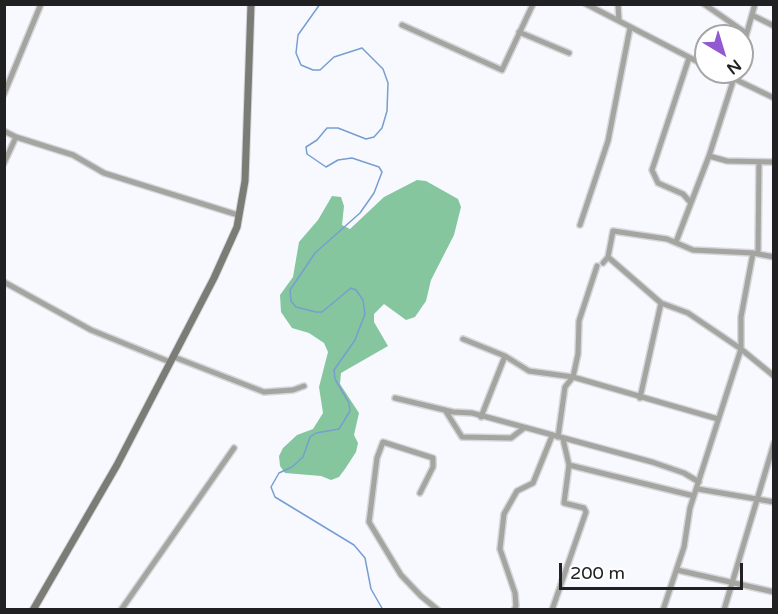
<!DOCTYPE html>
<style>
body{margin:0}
#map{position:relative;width:778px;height:614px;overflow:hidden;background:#f8f9fe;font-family:"Varela Round",sans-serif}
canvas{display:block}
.frame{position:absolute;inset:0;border:6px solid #212124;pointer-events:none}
.north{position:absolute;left:694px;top:24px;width:60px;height:60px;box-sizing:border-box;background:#fff;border:2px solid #a6a6a7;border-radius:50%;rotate:142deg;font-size:16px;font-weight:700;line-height:24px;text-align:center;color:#212124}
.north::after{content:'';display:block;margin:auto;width:21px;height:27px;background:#9359d0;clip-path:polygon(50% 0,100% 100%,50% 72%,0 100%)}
.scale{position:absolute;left:559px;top:563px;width:184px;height:27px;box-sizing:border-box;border:3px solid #212124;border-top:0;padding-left:8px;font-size:18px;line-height:21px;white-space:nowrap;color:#212124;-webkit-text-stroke:4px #fff;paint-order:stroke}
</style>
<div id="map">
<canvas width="778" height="614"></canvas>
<div class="frame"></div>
<div class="north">N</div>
<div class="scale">200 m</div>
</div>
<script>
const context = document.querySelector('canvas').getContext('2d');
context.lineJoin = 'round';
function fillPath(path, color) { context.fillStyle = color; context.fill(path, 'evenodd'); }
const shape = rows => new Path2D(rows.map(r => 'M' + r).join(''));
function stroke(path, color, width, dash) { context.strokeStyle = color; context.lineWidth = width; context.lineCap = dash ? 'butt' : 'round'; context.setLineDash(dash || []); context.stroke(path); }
fillPath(shape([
 [417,180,426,181,458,199,461,207,454,235,431,280,426,301,415,317,406,320,384,304,374,314,374,322,388,346,341,373,340,384,359,413,354,435,358,443,356,452,345,469,339,477,331,480,321,476,285,473,280,466,279,456,283,448,297,435,313,429,323,413,319,387,328,352,324,343,309,333,292,328,281,312,280,295,293,277,299,242,318,220,332,196,341,197,344,206,342,225,350,229,384,197]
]), '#85c69e');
stroke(shape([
 [320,4,298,35,296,53,301,65,313,70,320,70,334,57,362,48,383,69,388,83,387,111,382,128,374,137,366,139,338,128,327,128,317,140,306,147,307,154,326,167,338,160,352,158,379,167,382,172,374,193,360,213,315,253,290,290,291,301,296,307,316,312,322,312,351,288,356,290,363,300,365,314,355,340,334,370,335,379,349,403,350,411,339,429,316,433,310,437,303,457,292,467,279,473,271,487,275,497,354,545,365,558,371,589,383,610]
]), '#769ed1', 1.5);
const street = shape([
 [586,4,706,66],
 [618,4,619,21],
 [704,4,746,33],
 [752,15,774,26],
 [402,25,502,70,533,4],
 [519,32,569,53],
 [742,50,755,4],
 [689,58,652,170,658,183,683,194,691,203],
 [720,72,774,98],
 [4,94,41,4],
 [4,131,16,137,4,163],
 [16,137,73,155,104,173,238,215],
 [709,156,727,161,774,162],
 [580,225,608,141,630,28],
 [676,242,709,156,736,72],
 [758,254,759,163],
 [608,257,661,303,688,313,741,349,774,376],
 [603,263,608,257,613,231,667,239,693,250,753,253,774,257],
 [4,282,91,330,170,362],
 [463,339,505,356,529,371,573,377,718,419],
 [174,357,264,392,293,390,304,386],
 [395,398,453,412,472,413,652,462,684,473,699,482],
 [640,398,661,303],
 [445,410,462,437,511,438,524,428],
 [481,417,505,356],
 [558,437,565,387,573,377,578,354,579,321,597,266],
 [569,465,694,496],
 [698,489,774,502],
 [420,493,433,467,433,458,383,442,377,458,369,522,401,575,421,596,438,610],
 [677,570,774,592],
 [121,610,234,448],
 [514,610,516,606,515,593,500,549,504,514,517,491,533,483,552,436],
 [552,610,586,512,584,508,564,503,569,465,563,439],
 [663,610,684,547,690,508,741,349,741,317,753,253],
 [724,610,774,443]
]);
const secondary = shape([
 [33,610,117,465,214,278,237,227,245,181,251,4]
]);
stroke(street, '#d6d6db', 8);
stroke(secondary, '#d6d6db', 9);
stroke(street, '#a4a4a0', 5);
stroke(secondary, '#7b7c76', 7);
</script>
